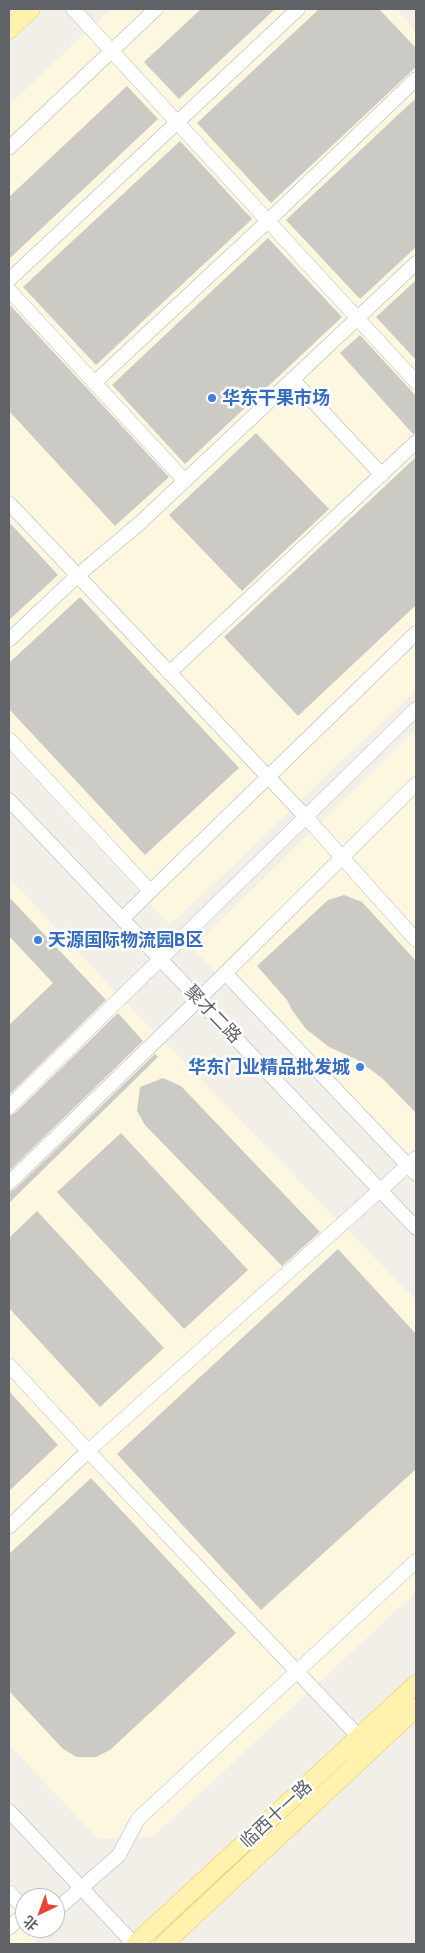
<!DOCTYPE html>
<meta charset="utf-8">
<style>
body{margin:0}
#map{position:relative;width:425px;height:1953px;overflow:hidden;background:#f1efe8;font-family:Barlow,"Noto Sans SC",sans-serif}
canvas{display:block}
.frame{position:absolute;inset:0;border:10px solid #5f6368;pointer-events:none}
.north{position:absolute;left:15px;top:1888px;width:50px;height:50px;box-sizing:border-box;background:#fff;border:1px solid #bfc1c3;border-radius:50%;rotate:222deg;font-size:14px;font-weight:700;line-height:20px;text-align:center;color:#5f6368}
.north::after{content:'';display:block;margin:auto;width:18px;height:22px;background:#ea4335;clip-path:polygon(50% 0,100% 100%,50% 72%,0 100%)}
</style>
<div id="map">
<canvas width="425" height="1953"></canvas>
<div class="frame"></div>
<div class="north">北</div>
</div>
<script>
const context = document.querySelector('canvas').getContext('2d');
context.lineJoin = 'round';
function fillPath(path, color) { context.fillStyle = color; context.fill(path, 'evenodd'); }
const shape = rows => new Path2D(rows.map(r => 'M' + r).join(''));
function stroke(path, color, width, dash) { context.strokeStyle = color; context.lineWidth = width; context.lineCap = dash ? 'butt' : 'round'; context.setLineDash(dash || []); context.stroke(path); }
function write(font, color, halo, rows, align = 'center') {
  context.font = font + ' Barlow,"Noto Sans SC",sans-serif'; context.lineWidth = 5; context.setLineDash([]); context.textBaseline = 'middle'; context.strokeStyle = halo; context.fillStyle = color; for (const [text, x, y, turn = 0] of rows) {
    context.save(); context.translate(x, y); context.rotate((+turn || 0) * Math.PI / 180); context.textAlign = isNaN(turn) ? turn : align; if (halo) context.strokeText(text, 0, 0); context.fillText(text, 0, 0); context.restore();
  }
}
fillPath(shape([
 [111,9,396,9,416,31,416,690,170,925,9,751,9,105],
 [416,729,416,1186,193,948],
 [9,878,126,1003,416,1300,416,1592,153,1837,98,1839,9,1744],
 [9,1880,26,1898,25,1928,37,1928,36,1944,9,1944]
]), '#fef7e0');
fillPath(shape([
 [201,9,275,9,179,99,144,62],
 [319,9,379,9,416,48,416,67,271,203,197,123],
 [127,86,158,119,9,259,9,197],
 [416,98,416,247,360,299,286,220],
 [180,141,252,219,96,365,23,287],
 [268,238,342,317,185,464,112,385],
 [416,280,416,360,376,317],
 [9,304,169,477,115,526,9,411],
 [360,335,416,396,416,433,413,434,340,353],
 [256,433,329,509,242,591,169,515],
 [416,457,416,605,298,716,224,637],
 [9,522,58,575,9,620],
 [80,597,239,768,145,855,9,709,9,663],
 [344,895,362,902,416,961,416,1113,382,1078,356,1059,329,1047,306,1029,292,1010,287,1000,257,966,328,900],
 [9,897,106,1000,9,1095,9,1025,53,983,9,936],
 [118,1013,143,1041,9,1171,9,1116,15,1113],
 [155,1054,158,1057,9,1203,9,1192,15,1189],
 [163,1078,181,1086,320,1232,282,1266,145,1125,137,1111,140,1087],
 [121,1133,248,1270,184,1329,57,1192],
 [37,1211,164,1348,100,1407,9,1308,9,1238],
 [338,1249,416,1334,416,1469,261,1610,117,1454],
 [9,1391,58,1445,9,1491],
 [91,1478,236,1633,110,1750,96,1757,77,1757,63,1749,9,1691,9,1554]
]), '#cccac5');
const minor = shape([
 [73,9,416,382],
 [9,148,156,9],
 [9,280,298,9],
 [9,290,185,481],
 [292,379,382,475],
 [94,383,268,221,416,79],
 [9,503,306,817,416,940],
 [9,640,77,576,141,522,416,263],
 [169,673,416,442],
 [9,739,150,891],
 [9,800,416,1228],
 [122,919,416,633],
 [225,973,416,1174],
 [9,1107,416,709],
 [9,1183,199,999,416,784],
 [9,1365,88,1451,359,1737],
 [9,1527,88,1451,416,1158],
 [9,1811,134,1944],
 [9,1892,25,1910],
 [55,1911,119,1855,138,1819,416,1561],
 [9,1928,25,1913]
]);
const major = shape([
 [9,30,31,9],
 [135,1944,416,1684],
 [164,1944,416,1708]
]);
stroke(minor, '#b5b8bc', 15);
stroke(major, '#f2c960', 19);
stroke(minor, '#fff', 14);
stroke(major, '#fff2af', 18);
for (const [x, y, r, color] of [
 [212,398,5,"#3f7fe0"],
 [38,940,5,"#3f7fe0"],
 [360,1067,5,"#3f7fe0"]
]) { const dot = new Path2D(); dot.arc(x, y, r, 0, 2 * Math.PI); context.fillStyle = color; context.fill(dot); stroke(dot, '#fff', 2); }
write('bold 18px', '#366cbe', '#fff', [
 ["华东干果市场",222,398],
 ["天源国际物流园B区",48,940],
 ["华东门业精品批发城",350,1067,"right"]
], 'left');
write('18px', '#5f6368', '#fff', [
 ["聚才二路",213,1014,46],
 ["临西十一路",276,1814,-43]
]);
</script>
